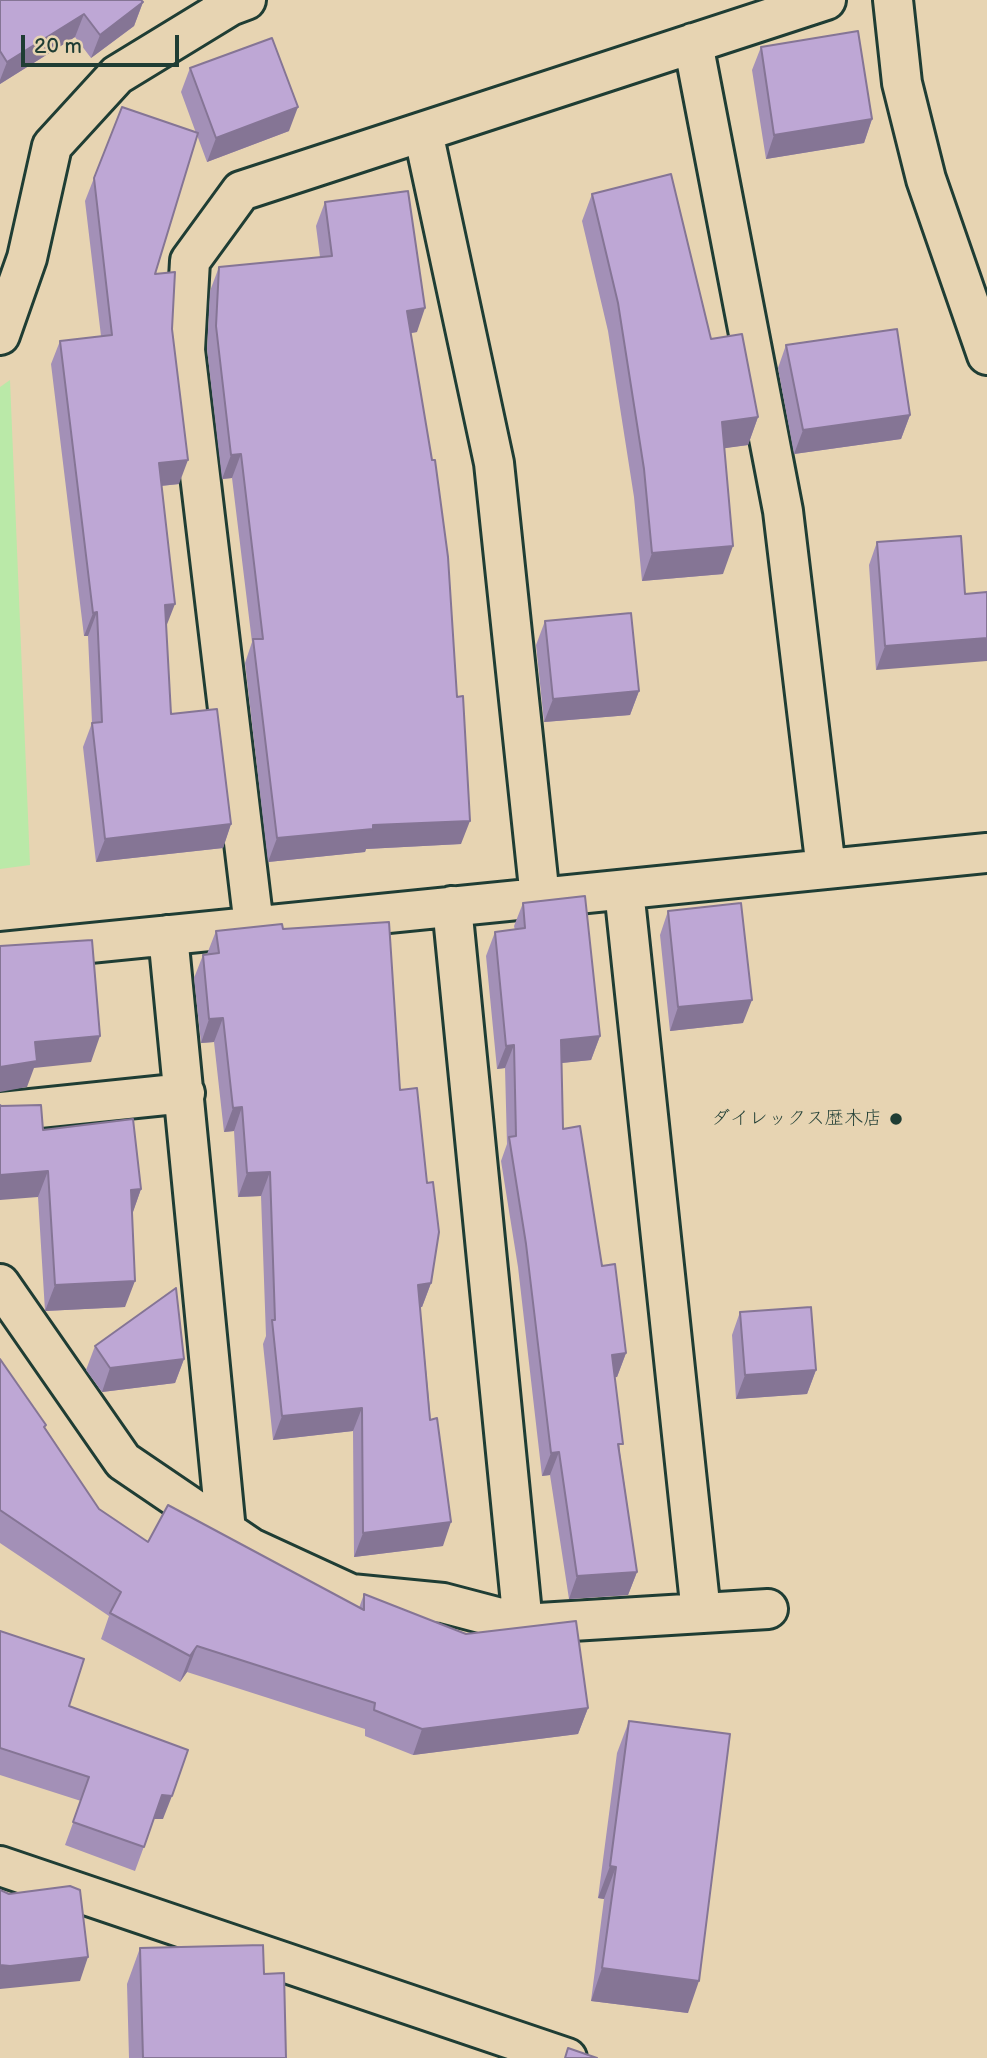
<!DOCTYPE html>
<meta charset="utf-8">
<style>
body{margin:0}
#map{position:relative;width:987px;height:2058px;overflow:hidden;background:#e7d4b2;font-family:"Balsamiq Sans",sans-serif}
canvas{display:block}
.scale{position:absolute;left:21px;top:35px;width:158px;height:32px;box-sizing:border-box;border:4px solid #1f3d34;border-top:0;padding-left:9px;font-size:21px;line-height:24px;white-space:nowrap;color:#1f3d34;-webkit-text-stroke:5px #e7d4b2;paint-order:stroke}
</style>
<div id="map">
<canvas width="987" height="2058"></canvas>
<div class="scale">20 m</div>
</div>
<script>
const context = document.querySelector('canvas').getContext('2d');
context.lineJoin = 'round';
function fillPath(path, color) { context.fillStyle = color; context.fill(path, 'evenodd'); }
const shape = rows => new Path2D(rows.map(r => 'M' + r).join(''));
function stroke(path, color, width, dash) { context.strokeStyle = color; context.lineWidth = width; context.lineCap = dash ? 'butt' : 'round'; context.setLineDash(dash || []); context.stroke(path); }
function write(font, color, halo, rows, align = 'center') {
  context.font = font + ' "Balsamiq Sans","Klee One",sans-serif'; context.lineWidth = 6; context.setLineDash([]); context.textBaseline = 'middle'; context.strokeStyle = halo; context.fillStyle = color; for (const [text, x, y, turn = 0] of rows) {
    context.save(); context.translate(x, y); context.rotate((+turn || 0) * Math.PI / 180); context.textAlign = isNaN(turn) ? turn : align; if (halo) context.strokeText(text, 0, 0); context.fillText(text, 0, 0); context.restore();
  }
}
fillPath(shape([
 [10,380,30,865,0,869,0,387]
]), '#bae9a8');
const minor = shape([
 [893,0,902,83,926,179,987,355],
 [693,43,783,511,826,869],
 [423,132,494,463,540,898],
 [0,335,27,258,52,146,117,75,230,6,246,0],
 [624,890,701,1613],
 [452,906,523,1624],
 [254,926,185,350,190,261,241,191,826,0],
 [168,935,226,1531],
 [0,952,987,853],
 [0,1112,185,1093],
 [0,1284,123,1461,251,1548,351,1594,443,1603,523,1624,768,1609],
 [0,1866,567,2058]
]);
stroke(minor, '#1f3d34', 44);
stroke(minor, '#e7d4b2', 38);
fillPath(shape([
 [0,0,143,2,134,26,91,58,75,37,0,84],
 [761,47,872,119,864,143,766,159,752,70],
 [190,68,289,131,207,162,197,135,155,274,172,329,179,484,161,486,166,627,171,714,231,824,223,848,96,862,83,747,92,723,88,636,84,636,51,364,60,341,101,336,85,201,94,178,196,133,181,92],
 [592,194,711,339,758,417,748,445,724,448,723,574,642,581,634,497,608,331,582,221],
 [325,202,417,332,411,333,461,844,366,849,365,852,268,862,245,663,252,642,232,478,222,479,207,349,210,291,219,267,320,257,316,226],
 [786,345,910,415,901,439,794,454,778,368],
 [961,536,876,670,869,565,877,542],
 [545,621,639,691,630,715,544,722,536,645],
 [523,903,600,1036,591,1060,561,1063,563,1129,626,1353,617,1377,615,1377,620,1453,637,1572,628,1595,569,1599,550,1475,542,1476,518,1267,501,1161,507,1144,505,1068,497,1069,486,956,495,932,515,930,514,926],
 [668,911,743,1023,670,1031,660,935],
 [283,929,400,1090,431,1283,422,1307,420,1307,443,1546,354,1557,353,1431,273,1440,263,1344,266,1336,261,1196,238,1197,234,1131,224,1132,214,1042,201,1043,194,978,203,955,207,954,216,931],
 [43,1130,141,1189,132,1214,125,1307,45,1311,38,1197],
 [740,1312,816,1370,807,1394,736,1399,732,1335],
 [95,1346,184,1359,175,1383,102,1392,86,1370],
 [0,1359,99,1509,148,1542,359,1608,364,1594,588,1708,578,1734,413,1755,365,1736,365,1729,187,1672,180,1682,101,1639,109,1616,0,1543],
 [0,1631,69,1706,163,1819,154,1819,135,1871,65,1845,81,1801,0,1775],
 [629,1721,688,2013,591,2001,604,1899,598,1898,617,1753],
 [140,1948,264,1974,286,2058,129,2058,127,1984]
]), '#a390b7');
fillPath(shape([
 [143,2,134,26,91,58,100,35],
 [84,14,75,37,0,84,0,80,7,62],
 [298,107,289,131,207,162,216,138],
 [872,119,864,143,766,159,774,135],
 [425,308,417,332,399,335,407,311],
 [910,415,901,439,794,454,803,430],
 [758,417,748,445,712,450,722,422],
 [241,454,232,478,222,479,231,455],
 [188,460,179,484,150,487,159,463],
 [733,546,723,574,642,581,652,553],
 [175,604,166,627,165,605],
 [97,612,88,636,84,636,93,613],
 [987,638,987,661,876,670,885,646],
 [639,691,630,715,544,722,553,699],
 [470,821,461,844,366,849,365,852,268,862,277,838,373,825],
 [231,824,223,848,96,862,105,839],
 [752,1000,743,1023,670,1031,678,1007],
 [223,1018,214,1042,201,1043,209,1019],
 [100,1036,91,1062,34,1068,27,1087,0,1092,0,1067,35,1042],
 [600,1036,591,1060,552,1064,561,1040],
 [514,1045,505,1068,497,1069,506,1046],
 [242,1107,234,1131,224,1132,233,1108],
 [48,1171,38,1197,0,1200,0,1175],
 [270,1172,261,1196,238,1197,247,1173],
 [141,1189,132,1215,131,1190],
 [135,1281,125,1307,45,1311,55,1285],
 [431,1283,422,1307,409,1309,418,1285],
 [626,1353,617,1377,604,1379,612,1355],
 [184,1359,175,1383,102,1392,110,1368],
 [816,1370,807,1394,736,1399,745,1375],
 [362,1408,353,1431,273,1440,282,1416],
 [559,1452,550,1475,542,1476,551,1453],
 [451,1522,443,1546,354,1557,363,1533],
 [637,1572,628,1595,569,1599,577,1576],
 [197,1646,187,1672,180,1682,190,1656],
 [588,1708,578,1734,413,1755,422,1729],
 [162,1795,172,1796,163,1819,154,1819],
 [610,1866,616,1867,604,1899,598,1898],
 [88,1957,80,1981,0,1989,0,1965],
 [602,1968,699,1981,688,2013,591,2001]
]), '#857595');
const building = shape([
 [0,0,141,0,143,2,100,35,84,14,7,62,0,51,0,0],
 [858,31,872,119,774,135,761,47,858,31],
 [272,38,298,107,216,138,190,68,272,38],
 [122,107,198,133,155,274,175,272,172,329,188,460,159,463,175,604,165,605,171,714,217,709,231,824,105,839,92,723,102,722,97,612,93,613,60,341,112,335,94,178,122,107],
 [671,174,711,339,742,334,758,417,722,422,733,546,652,553,644,469,618,303,592,194,671,174],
 [408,191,425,308,407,311,432,460,435,460,448,557,457,697,463,696,470,821,373,825,373,829,277,838,253,639,263,639,241,454,231,455,216,326,219,267,332,256,325,202,408,191],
 [897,329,910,415,803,430,786,345,897,329],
 [961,536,965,594,987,592,987,638,885,646,877,542,961,536],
 [631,613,639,691,553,699,545,621,631,613],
 [585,896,600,1036,561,1040,563,1129,580,1126,602,1266,615,1264,626,1353,612,1355,623,1444,618,1444,637,1572,577,1576,559,1452,551,1453,526,1244,509,1137,516,1136,514,1045,506,1046,495,932,525,928,523,903,585,896],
 [741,903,752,1000,678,1007,668,911,741,903],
 [389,922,400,1090,417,1088,427,1183,433,1182,439,1232,431,1283,418,1285,430,1420,437,1418,451,1522,363,1533,362,1408,282,1416,272,1320,275,1320,270,1172,247,1173,242,1107,233,1108,223,1018,209,1019,203,955,219,953,216,931,282,924,283,929,389,922],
 [92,940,100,1036,35,1042,37,1061,0,1067,0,946,92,940],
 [0,1105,1,1106,41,1105,43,1130,133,1119,141,1189,131,1190,135,1281,55,1285,48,1171,0,1175,0,1105],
 [176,1288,184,1359,110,1368,95,1346,176,1288],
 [811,1307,816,1370,745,1375,740,1312,811,1307],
 [0,1359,46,1425,44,1427,99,1509,148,1542,168,1505,364,1610,364,1594,466,1634,576,1621,588,1708,422,1729,374,1710,375,1703,197,1646,190,1656,110,1613,121,1592,0,1510,0,1359],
 [0,1631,84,1659,69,1706,188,1750,172,1796,162,1795,144,1847,73,1822,89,1777,0,1748,0,1631],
 [629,1721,730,1734,699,1981,602,1968,616,1867,610,1866,629,1721],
 [70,1886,80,1890,88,1957,10,1966,0,1965,0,1890,9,1894,70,1886],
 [263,1945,264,1974,284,1973,286,2058,143,2058,140,1948,263,1945],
 [568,2048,597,2058,565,2058,568,2048]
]);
fillPath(building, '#bea7d5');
stroke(building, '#857595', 2);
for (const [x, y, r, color] of [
 [896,1119,7,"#1f3d34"]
]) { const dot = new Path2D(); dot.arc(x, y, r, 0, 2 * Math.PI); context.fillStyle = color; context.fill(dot); stroke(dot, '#e7d4b2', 2.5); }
write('19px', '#1f3d34', '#e7d4b2', [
 ["ダイレックス歴木店",882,1119]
], 'right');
</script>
